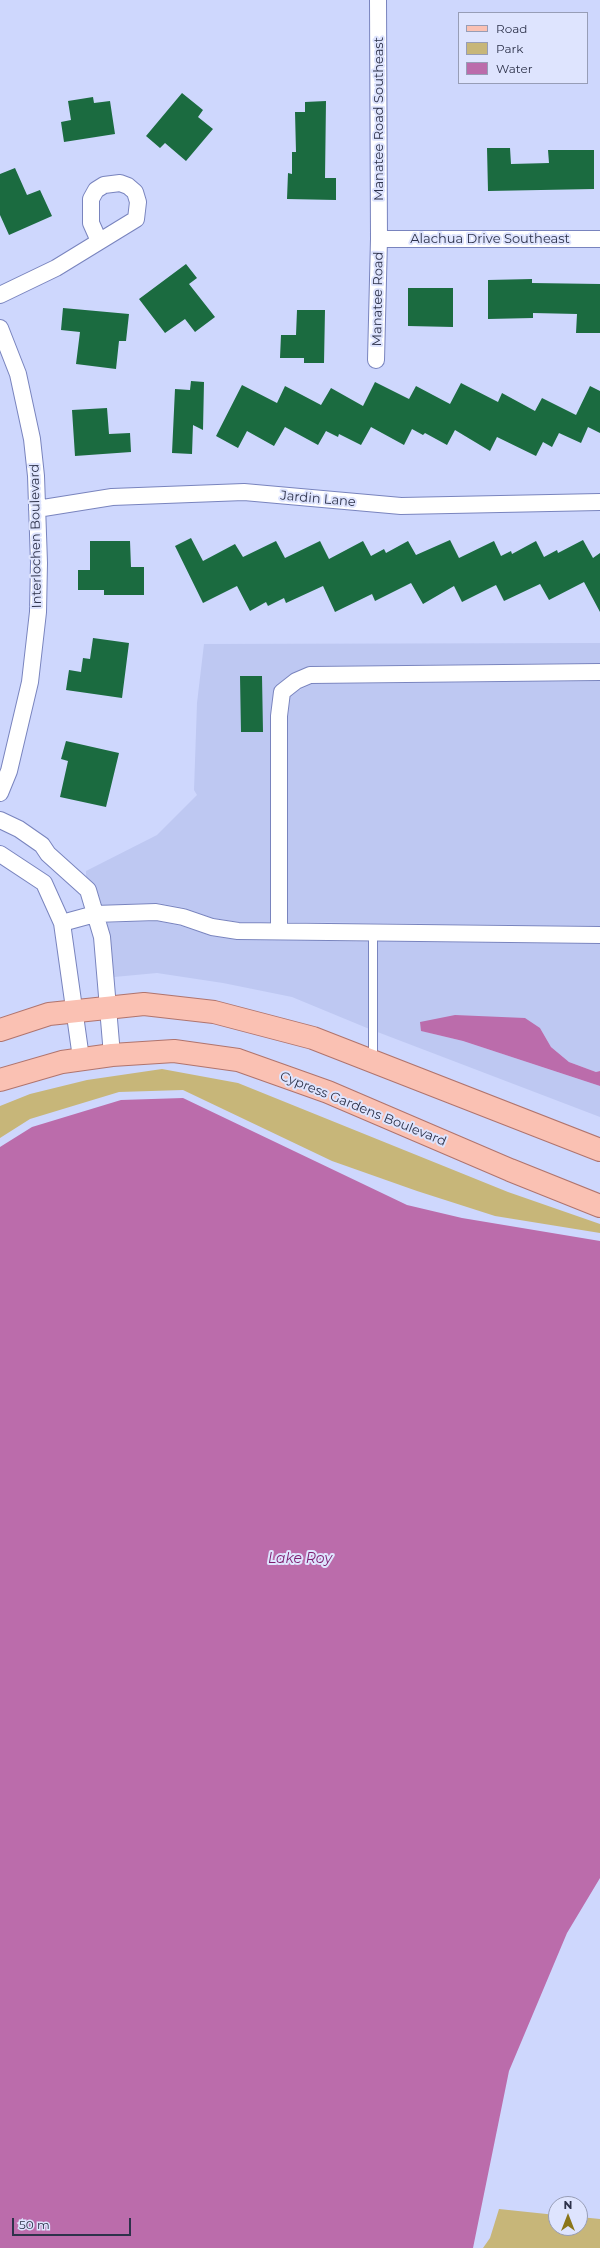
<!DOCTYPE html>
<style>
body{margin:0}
#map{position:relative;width:600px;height:2248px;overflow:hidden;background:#ced7fd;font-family:Montserrat,sans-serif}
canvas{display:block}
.legend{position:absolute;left:458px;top:12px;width:130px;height:72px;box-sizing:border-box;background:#dee4fe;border:1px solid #979db6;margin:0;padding:5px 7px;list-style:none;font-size:12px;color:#2d324a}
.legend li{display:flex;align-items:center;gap:8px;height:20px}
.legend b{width:20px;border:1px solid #979db6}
.north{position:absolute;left:548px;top:2196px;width:40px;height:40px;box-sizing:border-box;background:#dee4fe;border:1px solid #979db6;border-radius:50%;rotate:0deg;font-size:11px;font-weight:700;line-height:16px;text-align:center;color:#2d324a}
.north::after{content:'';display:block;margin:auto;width:14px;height:18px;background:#8b761a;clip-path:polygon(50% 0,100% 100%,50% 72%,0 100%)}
.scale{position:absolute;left:12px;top:2218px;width:119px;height:18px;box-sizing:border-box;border:2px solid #2d324a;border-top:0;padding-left:5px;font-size:12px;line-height:14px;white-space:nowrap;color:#2d324a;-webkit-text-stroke:3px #dee4fe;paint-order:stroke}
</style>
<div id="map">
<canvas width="600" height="2248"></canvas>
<ul class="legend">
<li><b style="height:5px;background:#fac1b3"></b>Road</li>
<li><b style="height:11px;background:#c7b679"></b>Park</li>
<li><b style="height:11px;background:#bb6cab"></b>Water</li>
</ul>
<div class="north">N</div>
<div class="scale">50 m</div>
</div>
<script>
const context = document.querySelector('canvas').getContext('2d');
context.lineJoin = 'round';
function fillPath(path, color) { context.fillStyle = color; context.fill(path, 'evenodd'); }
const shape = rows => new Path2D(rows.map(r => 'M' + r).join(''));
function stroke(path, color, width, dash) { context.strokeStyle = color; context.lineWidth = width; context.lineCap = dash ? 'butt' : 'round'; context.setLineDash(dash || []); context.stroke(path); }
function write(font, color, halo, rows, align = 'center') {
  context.font = font + ' Montserrat,sans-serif'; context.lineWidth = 4; context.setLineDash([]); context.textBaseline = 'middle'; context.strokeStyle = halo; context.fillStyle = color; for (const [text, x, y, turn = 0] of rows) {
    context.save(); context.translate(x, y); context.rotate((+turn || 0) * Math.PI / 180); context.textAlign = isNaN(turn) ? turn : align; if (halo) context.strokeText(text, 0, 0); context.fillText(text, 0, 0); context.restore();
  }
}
fillPath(shape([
 [600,643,600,663,310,666,291,674,278,684,274,691,271,716,271,922,239,922,213,918,185,908,158,903,101,905,96,887,86,876,86,871,157,835,197,795,194,790,197,703,204,644],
 [600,681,600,926,287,922,288,716,290,697,299,690,312,684],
 [156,921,181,926,211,936,238,940,600,944,600,1071,596,1072,569,1062,551,1047,540,1028,422,1031,463,1041,600,1086,600,1117,367,1028,292,997,223,983,157,973,114,977,110,936,107,923]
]), '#bec8f2');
fillPath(shape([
 [162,1069,238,1083,508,1192,600,1224,600,1233,495,1216,417,1191,332,1161,183,1090,119,1092,30,1119,0,1138,0,1106,30,1094,87,1080],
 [499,2209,556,2215,556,2228,580,2228,580,2217,600,2219,600,2248,483,2248,490,2238]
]), '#c7b679');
fillPath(shape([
 [455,1015,525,1018,540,1028,551,1047,569,1062,596,1072,600,1071,600,1086,463,1041,421,1031,420,1022],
 [183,1098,407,1205,462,1218,600,1241,600,1878,567,1933,509,2071,473,2248,0,2248,0,1147,32,1127,121,1100]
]), '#bb6cab');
fillPath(shape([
 [182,93,203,110,198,117,213,129,186,161,165,143,160,148,146,136],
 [93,97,94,103,110,101,115,134,64,142,61,122,71,120,68,101],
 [326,101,325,178,336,178,336,200,287,199,288,173,292,174,292,152,296,152,295,112,305,112,305,102],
 [487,148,510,148,511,164,549,163,548,150,594,150,594,189,488,191],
 [15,168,27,195,40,190,52,216,9,235,0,215,0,174],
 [186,264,197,278,189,284,215,317,195,332,185,319,165,333,139,299],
 [532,279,532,283,600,284,600,333,576,333,577,314,533,313,533,318,488,319,488,280],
 [408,288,453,288,453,327,408,326],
 [63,308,129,314,126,341,119,341,116,369,76,364,80,332,61,330],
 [297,310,325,310,324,363,304,363,304,358,280,358,281,335,296,335],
 [191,381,204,382,203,430,193,425,192,454,172,453,175,389,190,390],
 [375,382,409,399,416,386,450,404,461,383,498,402,502,393,535,411,542,398,576,415,590,386,600,391,600,433,588,427,581,443,559,433,552,447,543,442,536,456,497,437,490,451,455,430,447,445,425,433,423,435,412,429,404,445,371,427,361,445,339,434,338,437,326,431,318,445,285,427,274,446,247,431,238,448,216,436,242,385,277,403,285,386,321,405,331,388,363,406],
 [107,408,109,434,130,433,131,452,75,456,72,410],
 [191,538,203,561,235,544,243,557,276,541,285,558,320,541,329,559,363,541,371,556,384,549,386,553,408,541,416,555,450,540,459,558,494,541,501,556,511,551,512,554,536,541,544,557,557,550,558,553,583,540,593,558,600,553,600,612,584,582,549,600,540,584,504,601,496,585,462,602,454,586,423,604,411,583,375,601,372,594,335,612,323,586,286,603,284,598,268,606,266,602,250,611,237,586,203,603,175,546],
 [90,541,130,541,131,567,144,567,144,595,104,595,104,590,78,590,78,570,90,570],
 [93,638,129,643,122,698,66,690,69,670,81,672,83,658,90,659],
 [240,676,262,676,263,732,241,732],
 [66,741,119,753,106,807,60,797,68,761,61,759]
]), '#1b6b40');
const service = shape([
 [373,932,373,1060]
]);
const minor = shape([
 [379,239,600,239],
 [0,295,56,268,136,219,138,202,135,192,128,186,120,183,104,185,96,190,91,199,91,223,99,241],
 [0,328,18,374,32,439,36,476,39,563,38,612,30,682,9,771,0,793],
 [376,360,379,239,378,0],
 [37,509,112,497,244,492,401,506,600,502],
 [0,820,19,829,42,845,48,854,88,890,102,937,112,1055],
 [0,854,44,883,62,923,81,1058],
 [62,923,95,914,156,912,183,917,212,927,238,931,600,935],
 [279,931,279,716,282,692,296,681,310,675,600,672]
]);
const primary = shape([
 [0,1030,49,1014,144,1004,214,1012,313,1038,600,1150],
 [0,1080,62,1062,112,1055,174,1051,238,1060,328,1092,510,1170,600,1206]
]);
stroke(service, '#7984be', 10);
stroke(minor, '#7984be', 18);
stroke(primary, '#b0746d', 24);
stroke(service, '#fff', 8);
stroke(minor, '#fff', 16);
stroke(primary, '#fac1b3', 22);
write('13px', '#2d324a', '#dee4fe', [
 ["Manatee Road Southeast",379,119,-90],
 ["Alachua Drive Southeast",490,239],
 ["Manatee Road",378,299,-89],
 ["Jardin Lane",318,499,5],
 ["Interlochen Boulevard",36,536,-91],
 ["Cypress Gardens Boulevard",363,1109,22]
]);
write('italic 14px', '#7d1c6e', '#dee4fe', [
 ["Lake Roy",300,1559]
]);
</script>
